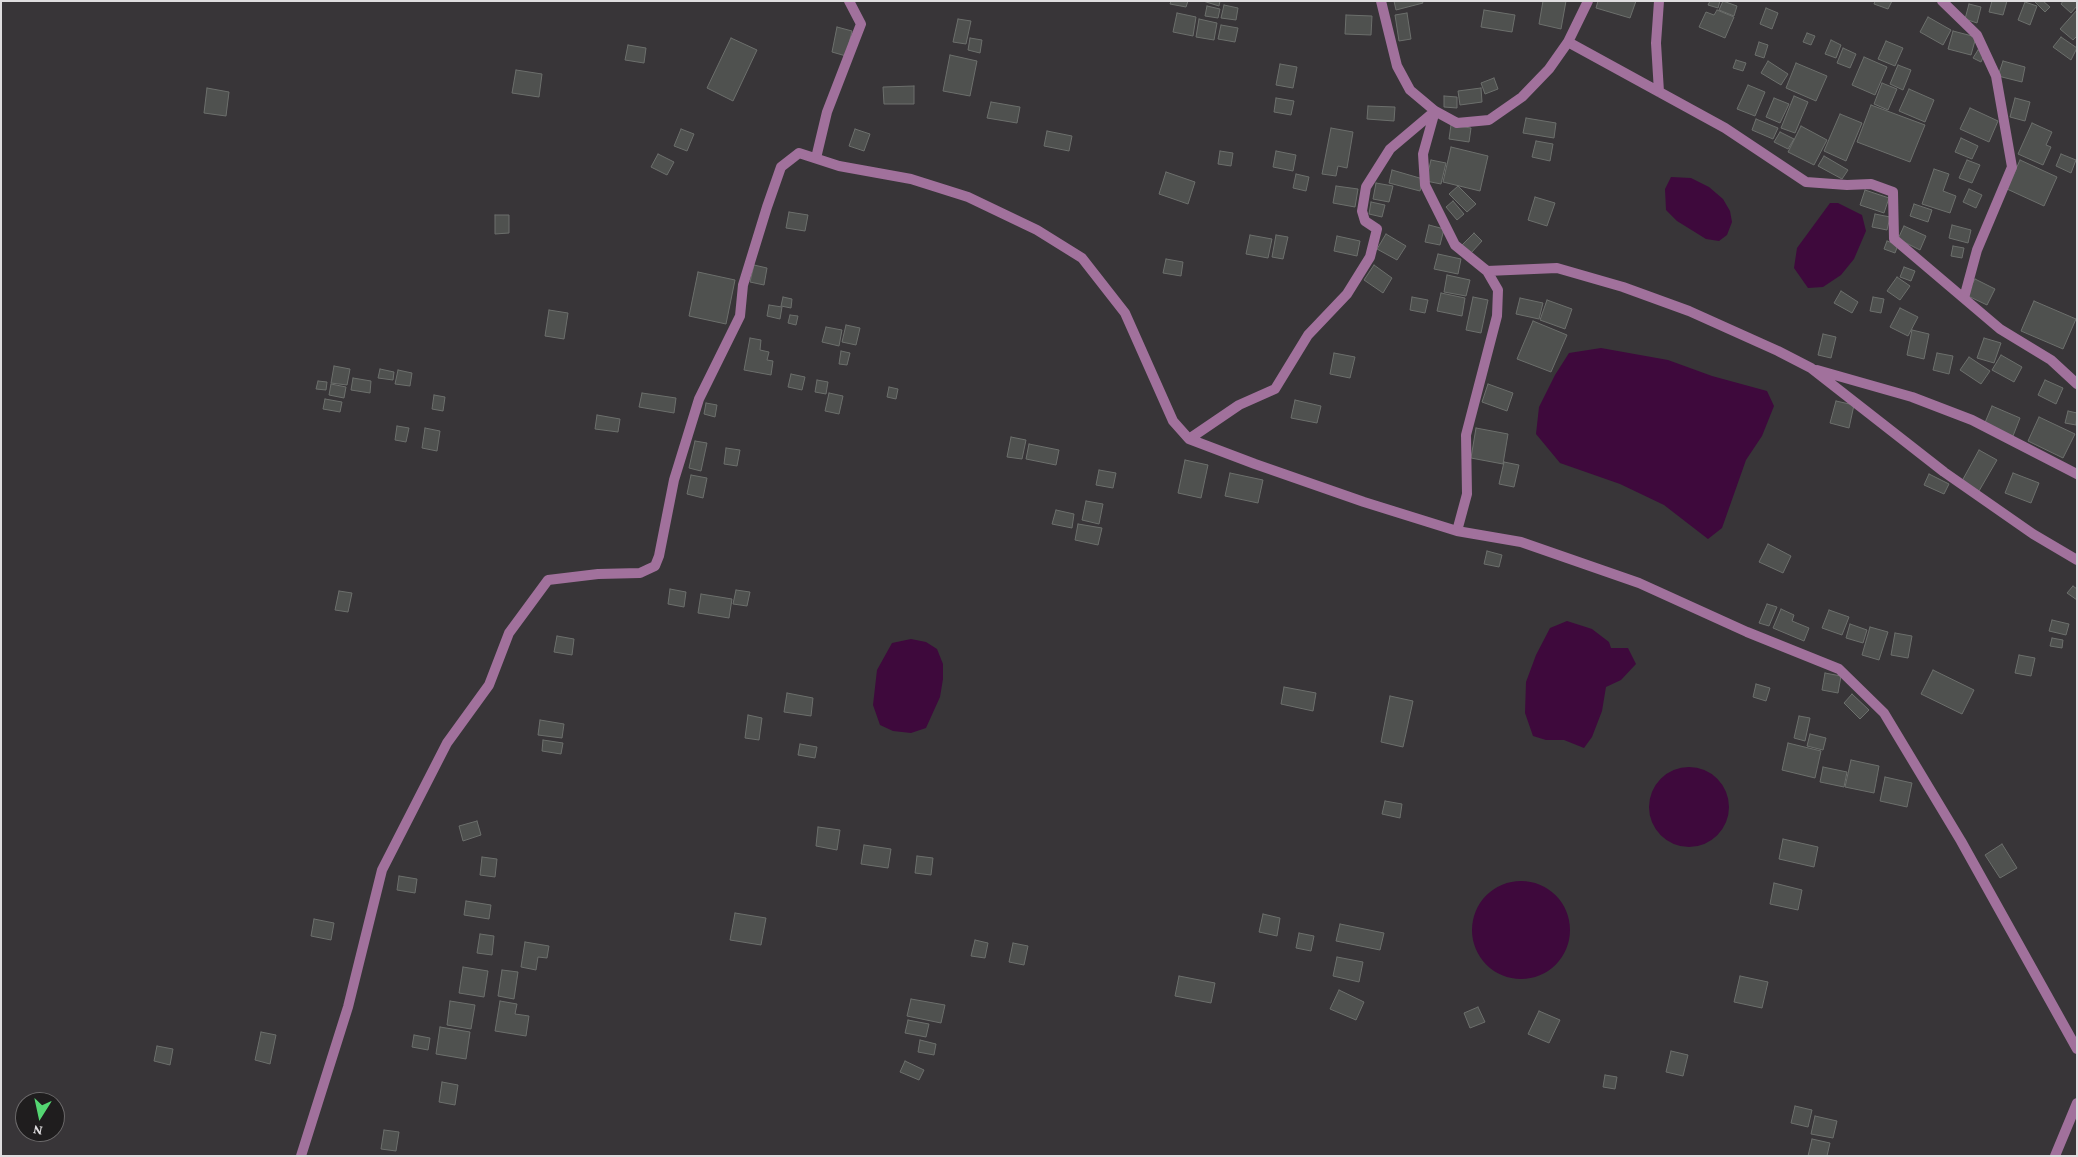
<!DOCTYPE html>
<style>
body{margin:0}
#map{position:relative;width:2078px;height:1157px;overflow:hidden;background:#383538;font-family:"Crimson Pro",serif}
canvas{display:block}
.frame{position:absolute;inset:0;border:2px solid #dfdddf;pointer-events:none}
.north{position:absolute;left:15px;top:1092px;width:50px;height:50px;box-sizing:border-box;background:#1f1d1e;border:1px solid #6c6a6b;border-radius:50%;rotate:190deg;font-size:14px;font-weight:700;line-height:20px;text-align:center;color:#dfdddf}
.north::after{content:'';display:block;margin:auto;width:18px;height:22px;background:#54d672;clip-path:polygon(50% 0,100% 100%,50% 72%,0 100%)}
</style>
<div id="map">
<canvas width="2078" height="1157"></canvas>
<div class="frame"></div>
<div class="north">N</div>
</div>
<script>
const context = document.querySelector('canvas').getContext('2d');
context.lineJoin = 'round';
function fillPath(path, color) { context.fillStyle = color; context.fill(path, 'evenodd'); }
const shape = rows => new Path2D(rows.map(r => 'M' + r).join(''));
function stroke(path, color, width, dash) { context.strokeStyle = color; context.lineWidth = width; context.lineCap = dash ? 'butt' : 'round'; context.setLineDash(dash || []); context.stroke(path); }
fillPath(shape([
 [1671,177,1691,178,1709,187,1723,199,1730,211,1732,222,1727,235,1719,241,1706,239,1677,221,1666,210,1665,189],
 [1830,203,1838,203,1862,215,1866,231,1854,259,1841,275,1823,287,1808,288,1794,268,1797,248],
 [1601,348,1668,360,1712,376,1767,391,1774,406,1762,436,1746,460,1722,528,1708,539,1664,505,1620,484,1560,463,1536,434,1539,407,1555,375,1569,353],
 [1567,621,1592,629,1609,642,1611,648,1628,648,1636,664,1621,680,1606,687,1602,711,1592,737,1584,748,1564,740,1546,740,1533,736,1525,713,1526,682,1536,655,1550,628],
 [911,639,926,642,937,649,943,664,943,679,940,697,926,728,911,733,893,731,880,725,873,705,877,670,892,643],
 '1649 807a40 40 0 1 1 80 0a40 40 0 1 1-80 0Z',
 '1472 930a49 49 0 1 1 98 0a49 49 0 1 1-98 0Z'
]), '#3e093c');
const building = shape([
 [1171,1,1188,1,1186,7,1170,4,1171,1],
 [1203,1,1220,1,1219,6,1203,1],
 [1394,1,1422,1,1423,3,1396,10,1394,1],
 [1543,1,1566,1,1561,29,1539,24,1543,1],
 [1598,1,1636,1,1630,18,1596,8,1598,1],
 [1710,1,1720,1,1718,8,1708,5,1710,1],
 [1723,1,1737,6,1734,16,1719,10,1723,1],
 [1875,1,1892,1,1888,9,1874,4,1875,1],
 [1992,1,2007,1,2003,15,1989,12,1992,1],
 [2034,1,2043,1,2050,7,2045,12,2034,1],
 [2063,1,2077,1,2077,6,2071,13,2061,4,2063,1],
 [2025,2,2037,6,2030,25,2018,20,2025,2],
 [1969,4,1981,7,1977,23,1965,19,1969,4],
 [1224,5,1238,8,1236,20,1221,18,1224,5],
 [1207,6,1220,9,1218,18,1205,16,1207,6],
 [1766,8,1778,13,1772,29,1760,24,1766,8],
 [1484,10,1515,15,1512,32,1481,27,1484,10],
 [1717,10,1734,17,1725,38,1699,27,1706,12,1714,15,1717,10],
 [2077,10,2077,36,2073,40,2060,29,2077,10],
 [1177,13,1196,17,1193,36,1173,32,1177,13],
 [1407,13,1411,39,1399,41,1395,15,1407,13],
 [1346,15,1372,16,1371,35,1345,34,1346,15],
 [1928,17,1951,30,1943,45,1920,32,1928,17],
 [958,19,971,21,966,44,953,42,958,19],
 [1199,19,1217,23,1214,40,1196,37,1199,19],
 [1221,25,1238,28,1235,42,1218,39,1221,25],
 [837,27,852,31,846,56,832,52,837,27],
 [1953,31,1976,37,1971,55,1948,49,1953,31],
 [1807,33,1815,36,1811,45,1803,42,1807,33],
 [2061,37,2077,48,2071,60,2053,47,2061,37],
 [731,38,757,50,733,101,707,88,731,38],
 [970,38,982,40,980,53,968,50,970,38],
 [1831,40,1841,45,1836,58,1825,54,1831,40],
 [1886,41,1903,48,1895,66,1878,59,1886,41],
 [1759,42,1768,45,1764,58,1755,55,1759,42],
 [628,45,646,48,644,63,625,60,628,45],
 [1843,48,1856,54,1850,68,1837,63,1843,48],
 [1978,50,1985,53,1981,62,1973,58,1978,50],
 [950,55,977,61,970,96,943,91,950,55],
 [1864,57,1887,67,1875,95,1852,85,1864,57],
 [1736,60,1746,63,1743,71,1733,68,1736,60],
 [1768,61,1788,74,1781,85,1761,73,1768,61],
 [2003,61,2025,67,2022,82,1998,76,2003,61],
 [1796,63,1827,76,1816,101,1786,88,1796,63],
 [1280,64,1297,67,1293,88,1276,85,1280,64],
 [1898,65,1911,70,1903,90,1890,84,1898,65],
 [516,70,542,74,539,97,512,93,516,70],
 [1494,78,1498,89,1485,94,1481,83,1494,78],
 [1882,83,1897,89,1888,110,1874,104,1882,83],
 [1748,85,1765,92,1755,116,1737,109,1748,85],
 [914,86,914,104,884,104,883,87,914,86],
 [207,88,229,92,226,116,204,113,207,88],
 [1481,88,1482,102,1460,105,1458,91,1481,88],
 [1909,89,1934,100,1925,122,1899,111,1909,89],
 [1444,96,1457,97,1457,108,1444,107,1444,96],
 [1794,96,1808,102,1795,133,1781,128,1794,96],
 [1276,98,1294,101,1291,115,1274,112,1276,98],
 [1774,98,1789,104,1780,123,1766,117,1774,98],
 [2015,98,2030,102,2025,121,2010,117,2015,98],
 [991,102,1020,107,1017,123,987,118,991,102],
 [1871,105,1925,125,1910,162,1857,142,1871,105],
 [1368,106,1395,107,1394,121,1367,119,1368,106],
 [1970,108,1998,121,1989,142,1960,129,1970,108],
 [1840,114,1862,123,1846,161,1824,151,1840,114],
 [1526,118,1556,123,1554,138,1523,133,1526,118],
 [1756,119,1778,128,1773,139,1752,130,1756,119],
 [2032,123,2052,132,2046,145,2051,147,2043,165,2018,154,2032,123],
 [1451,125,1471,128,1469,142,1449,139,1451,125],
 [1801,126,1827,140,1814,165,1788,152,1801,126],
 [1331,128,1353,132,1347,168,1338,166,1336,176,1322,174,1331,128],
 [681,129,694,134,687,151,674,146,681,129],
 [855,129,870,134,864,151,849,146,855,129],
 [1047,131,1072,136,1069,151,1044,146,1047,131],
 [1780,132,1794,139,1788,149,1774,142,1780,132],
 [1961,138,1978,146,1972,159,1955,152,1961,138],
 [1536,141,1553,144,1550,161,1532,157,1536,141],
 [1451,147,1488,156,1480,191,1443,182,1451,147],
 [1220,151,1233,153,1231,166,1218,164,1220,151],
 [1276,151,1296,155,1293,171,1273,167,1276,151],
 [658,154,674,162,667,175,651,167,658,154],
 [2061,154,2076,160,2071,173,2056,166,2061,154],
 [1824,156,1848,170,1842,179,1818,166,1824,156],
 [1431,160,1446,163,1441,184,1426,181,1431,160],
 [1967,160,1980,165,1972,183,1959,178,1967,160],
 [2020,160,2057,177,2044,206,2007,189,2020,160],
 [1934,169,1949,174,1943,191,1956,196,1950,213,1922,204,1934,169],
 [1392,170,1423,179,1420,191,1389,183,1392,170],
 [1166,172,1195,182,1188,204,1159,194,1166,172],
 [1296,174,1309,177,1306,191,1293,188,1296,174],
 [1376,183,1393,186,1389,202,1373,199,1376,183],
 [1336,186,1358,189,1355,207,1333,203,1336,186],
 [1458,186,1476,204,1467,212,1449,194,1458,186],
 [1969,189,1982,195,1976,208,1963,202,1969,189],
 [1865,190,1889,198,1884,213,1860,205,1865,190],
 [1535,197,1555,203,1547,226,1528,220,1535,197],
 [1453,201,1464,214,1457,220,1446,207,1453,201],
 [1371,202,1385,205,1382,217,1369,214,1371,202],
 [1914,204,1932,210,1928,222,1910,216,1914,204],
 [789,212,808,215,805,231,786,228,789,212],
 [1875,214,1890,217,1887,230,1872,227,1875,214],
 [495,215,509,215,509,233,495,234,495,215],
 [1429,225,1444,229,1440,245,1425,242,1429,225],
 [1952,225,1971,230,1968,243,1949,238,1952,225],
 [1904,226,1926,236,1920,250,1898,239,1904,226],
 [1474,233,1482,241,1471,253,1462,245,1474,233],
 [1386,234,1406,246,1397,260,1377,249,1386,234],
 [1250,235,1272,239,1268,258,1246,254,1250,235],
 [1276,235,1288,237,1283,259,1272,257,1276,235],
 [1337,236,1360,241,1357,256,1334,251,1337,236],
 [1887,241,1898,245,1895,253,1884,249,1887,241],
 [1953,246,1964,248,1962,258,1951,256,1953,246],
 [1438,254,1461,259,1458,274,1434,269,1438,254],
 [1166,259,1183,262,1181,276,1163,273,1166,259],
 [754,265,767,268,764,285,750,282,754,265],
 [1374,265,1392,278,1383,293,1364,280,1374,265],
 [1904,267,1915,271,1911,281,1900,277,1904,267],
 [698,272,735,280,726,324,689,316,698,272],
 [1447,275,1470,280,1466,296,1444,292,1447,275],
 [1897,277,1910,286,1900,300,1887,291,1897,277],
 [1975,279,1995,289,1987,305,1966,295,1975,279],
 [1841,291,1858,302,1852,313,1834,303,1841,291],
 [1441,293,1465,298,1462,316,1437,311,1441,293],
 [783,297,792,299,791,308,781,306,783,297],
 [1412,297,1428,300,1425,313,1410,310,1412,297],
 [1473,297,1488,300,1481,333,1466,330,1473,297],
 [1873,297,1884,299,1881,313,1870,311,1873,297],
 [1520,298,1543,303,1539,319,1516,314,1520,298],
 [1547,300,1572,309,1565,329,1540,320,1547,300],
 [2034,301,2076,319,2063,349,2021,331,2034,301],
 [769,305,782,307,780,319,767,316,769,305],
 [1900,308,1918,317,1908,336,1890,327,1900,308],
 [549,310,568,313,564,339,545,336,549,310],
 [790,315,798,316,796,325,788,323,790,315],
 [1533,321,1567,335,1551,372,1517,359,1533,321],
 [846,325,860,328,856,345,842,342,846,325],
 [826,327,842,330,839,346,822,342,826,327],
 [1912,330,1929,334,1924,359,1907,355,1912,330],
 [1823,334,1836,337,1831,358,1818,355,1823,334],
 [750,338,761,340,760,350,769,352,767,360,773,361,771,375,744,370,750,338],
 [1984,338,2001,343,1994,363,1977,358,1984,338],
 [841,351,850,353,847,365,839,364,841,351],
 [1334,353,1355,357,1350,378,1330,374,1334,353],
 [1937,353,1953,356,1949,374,1933,370,1937,353],
 [2001,355,2022,367,2014,382,1992,370,2001,355],
 [1969,357,1990,371,1981,384,1960,370,1969,357],
 [334,366,350,369,347,385,331,383,334,366],
 [380,369,394,372,393,380,378,378,380,369],
 [398,370,412,373,410,386,395,384,398,370],
 [791,374,805,377,802,390,788,387,791,374],
 [353,378,371,381,370,393,351,390,353,378],
 [817,380,828,382,826,394,815,392,817,380],
 [2045,380,2063,388,2056,404,2038,395,2045,380],
 [318,381,327,382,326,390,316,389,318,381],
 [331,384,346,387,344,398,329,395,331,384],
 [1488,384,1513,393,1507,411,1482,402,1488,384],
 [889,387,898,389,896,399,887,397,889,387],
 [642,393,676,398,674,413,639,407,642,393],
 [829,393,843,396,839,414,825,411,829,393],
 [434,395,445,397,443,411,432,409,434,395],
 [325,399,342,402,340,412,323,409,325,399],
 [1295,400,1321,406,1317,423,1291,418,1295,400],
 [1836,401,1854,405,1849,428,1830,423,1836,401],
 [706,403,717,405,715,417,704,414,706,403],
 [1992,406,2020,418,2013,436,1984,425,1992,406],
 [2068,411,2077,413,2076,425,2065,423,2068,411],
 [597,415,620,419,618,432,595,429,597,415],
 [2039,417,2075,434,2063,458,2028,441,2039,417],
 [397,426,409,428,406,442,395,440,397,426],
 [425,428,440,431,437,451,422,448,425,428],
 [1476,428,1508,434,1503,464,1471,458,1476,428],
 [1011,437,1026,440,1022,459,1007,457,1011,437],
 [695,441,707,443,701,471,689,468,695,441],
 [1029,444,1059,450,1056,465,1026,459,1029,444],
 [726,448,740,450,737,466,724,464,726,448],
 [1979,450,1997,460,1979,491,1962,481,1979,450],
 [1185,460,1208,465,1201,498,1178,493,1185,460],
 [1504,462,1519,465,1514,487,1499,484,1504,462],
 [1099,470,1116,473,1113,488,1096,485,1099,470],
 [1230,473,1263,480,1258,503,1225,496,1230,473],
 [2013,473,2039,483,2031,503,2005,493,2013,473],
 [1929,474,1949,484,1944,494,1924,485,1929,474],
 [691,475,707,478,703,498,687,494,691,475],
 [1086,501,1103,504,1099,524,1082,520,1086,501],
 [1056,510,1074,514,1072,528,1052,524,1056,510],
 [1078,524,1102,528,1098,545,1075,540,1078,524],
 [1768,544,1791,556,1783,573,1759,562,1768,544],
 [1487,551,1502,555,1499,567,1484,564,1487,551],
 [2073,586,2077,589,2077,600,2067,593,2073,586],
 [670,589,686,592,684,607,668,604,670,589],
 [736,590,750,592,747,606,733,604,736,590],
 [339,591,352,593,348,612,335,610,339,591],
 [701,594,732,599,729,618,698,613,701,594],
 [1767,604,1777,607,1769,626,1759,623,1767,604],
 [1781,609,1794,615,1792,621,1809,628,1804,641,1773,628,1781,609],
 [1829,610,1849,617,1842,635,1822,628,1829,610],
 [2052,620,2069,624,2066,635,2049,631,2052,620],
 [1850,624,1867,630,1863,643,1846,638,1850,624],
 [1870,627,1888,632,1879,660,1862,655,1870,627],
 [1895,633,1912,636,1908,658,1891,655,1895,633],
 [557,636,574,639,572,655,554,652,557,636],
 [2052,638,2063,640,2062,648,2050,646,2052,638],
 [2019,655,2035,658,2031,676,2015,673,2019,655],
 [1933,670,1974,690,1962,714,1921,694,1933,670],
 [1825,673,1841,676,1838,693,1822,690,1825,673],
 [1756,684,1770,688,1766,701,1753,697,1756,684],
 [1284,687,1316,693,1313,711,1281,704,1284,687],
 [787,693,813,698,811,716,784,712,787,693],
 [1852,694,1869,710,1860,719,1844,703,1852,694],
 [1390,696,1413,701,1403,747,1381,742,1390,696],
 [748,715,762,718,759,740,745,738,748,715],
 [1799,716,1810,718,1805,741,1794,738,1799,716],
 [540,720,564,724,562,738,538,735,540,720],
 [1810,734,1826,738,1823,750,1807,746,1810,734],
 [543,740,563,743,561,754,542,751,543,740],
 [1788,743,1821,751,1815,778,1782,770,1788,743],
 [800,744,817,747,815,758,798,755,800,744],
 [1851,760,1879,766,1874,793,1845,787,1851,760],
 [1823,767,1847,772,1844,787,1820,782,1823,767],
 [1885,777,1912,783,1907,807,1880,801,1885,777],
 [1385,801,1402,804,1400,818,1382,814,1385,801],
 [477,821,481,835,463,841,459,826,477,821],
 [818,827,840,830,837,850,816,846,818,827],
 [1783,839,1818,847,1814,867,1779,859,1783,839],
 [2002,844,2017,868,2000,878,1985,855,2002,844],
 [864,845,891,849,888,868,861,864,864,845],
 [917,856,933,858,931,875,915,873,917,856],
 [482,857,497,859,495,877,480,875,482,857],
 [399,876,417,879,415,893,397,890,399,876],
 [1774,883,1802,890,1798,910,1770,904,1774,883],
 [466,901,491,905,489,919,464,915,466,901],
 [735,913,766,918,761,945,730,940,735,913],
 [1263,914,1280,918,1277,936,1259,932,1263,914],
 [314,919,334,923,331,940,311,936,314,919],
 [1340,924,1384,933,1380,950,1336,941,1340,924],
 [1299,933,1314,936,1311,951,1296,948,1299,933],
 [480,934,494,936,492,955,477,953,480,934],
 [975,940,988,943,985,958,971,956,975,940],
 [525,942,549,946,547,958,538,957,536,970,521,967,525,942],
 [1013,943,1028,946,1024,965,1009,962,1013,943],
 [1337,957,1363,962,1359,982,1333,976,1337,957],
 [463,967,488,971,484,997,459,993,463,967],
 [502,970,518,972,514,999,498,996,502,970],
 [1179,976,1215,983,1211,1003,1175,996,1179,976],
 [1740,976,1768,982,1762,1008,1734,1002,1740,976],
 [1339,990,1364,1002,1356,1020,1330,1009,1339,990],
 [911,999,945,1005,941,1023,907,1016,911,999],
 [450,1001,475,1005,471,1029,447,1025,450,1001],
 [500,1001,517,1004,515,1014,529,1016,526,1036,495,1031,500,1001],
 [1478,1007,1485,1022,1470,1028,1464,1013,1478,1007],
 [1539,1011,1560,1020,1549,1043,1528,1034,1539,1011],
 [908,1020,929,1024,926,1037,905,1033,908,1020],
 [440,1027,470,1032,466,1059,436,1054,440,1027],
 [261,1032,276,1035,270,1064,255,1060,261,1032],
 [414,1035,430,1038,428,1050,412,1047,414,1035],
 [920,1040,936,1044,934,1055,918,1052,920,1040],
 [157,1046,173,1049,170,1065,154,1061,157,1046],
 [1671,1051,1688,1055,1683,1076,1666,1072,1671,1051],
 [905,1061,924,1070,919,1080,900,1072,905,1061],
 [1605,1075,1617,1077,1615,1089,1603,1087,1605,1075],
 [442,1082,458,1085,455,1105,439,1102,442,1082],
 [1795,1106,1812,1110,1808,1127,1791,1123,1795,1106],
 [1815,1116,1837,1121,1833,1138,1811,1134,1815,1116],
 [384,1130,399,1132,396,1151,381,1149,384,1130],
 [1812,1139,1830,1143,1827,1156,1808,1156,1812,1139]
]);
fillPath(building, '#4f514f');
stroke(building, '#6c6f6c', 1);
stroke(shape([
 [1381,1,1397,66,1410,90,1435,111,1457,123,1489,120,1522,97,1549,69,1568,42],
 [1588,1,1568,42,1725,128,1806,182,1847,185,1871,184,1893,192,1894,239,2000,329,2051,360,2077,384],
 [1659,1,1656,43,1659,92],
 [1942,1,1977,35,1996,76,2012,167,1977,250,1964,298],
 [1435,111,1423,154,1425,185,1455,245,1487,271,1498,290,1497,316,1466,435,1467,494,1457,531],
 [816,158,827,112,861,24,849,1],
 [1487,271,1557,268,1623,287,1689,311,1778,351,1811,368,1944,472,2033,534,2077,560],
 [1817,370,1912,397,1972,420,2077,474],
 [1189,439,1239,405,1275,389,1308,335,1347,294,1370,257,1377,229,1365,221,1362,211,1366,187,1390,149,1435,111],
 [301,1156,348,1007,382,870,447,743,489,685,509,633,548,580,598,574,640,573,655,566,659,556,674,480,699,399,740,316,743,285,767,207,781,167,799,153,839,166,911,179,968,197,1037,230,1082,258,1125,313,1173,421,1189,439,1255,464,1364,502,1457,531,1521,542,1639,583,1747,632,1839,669,1884,713,1961,841,2077,1049],
 [2055,1156,2077,1103]
]), '#a1719c', 10);
</script>
